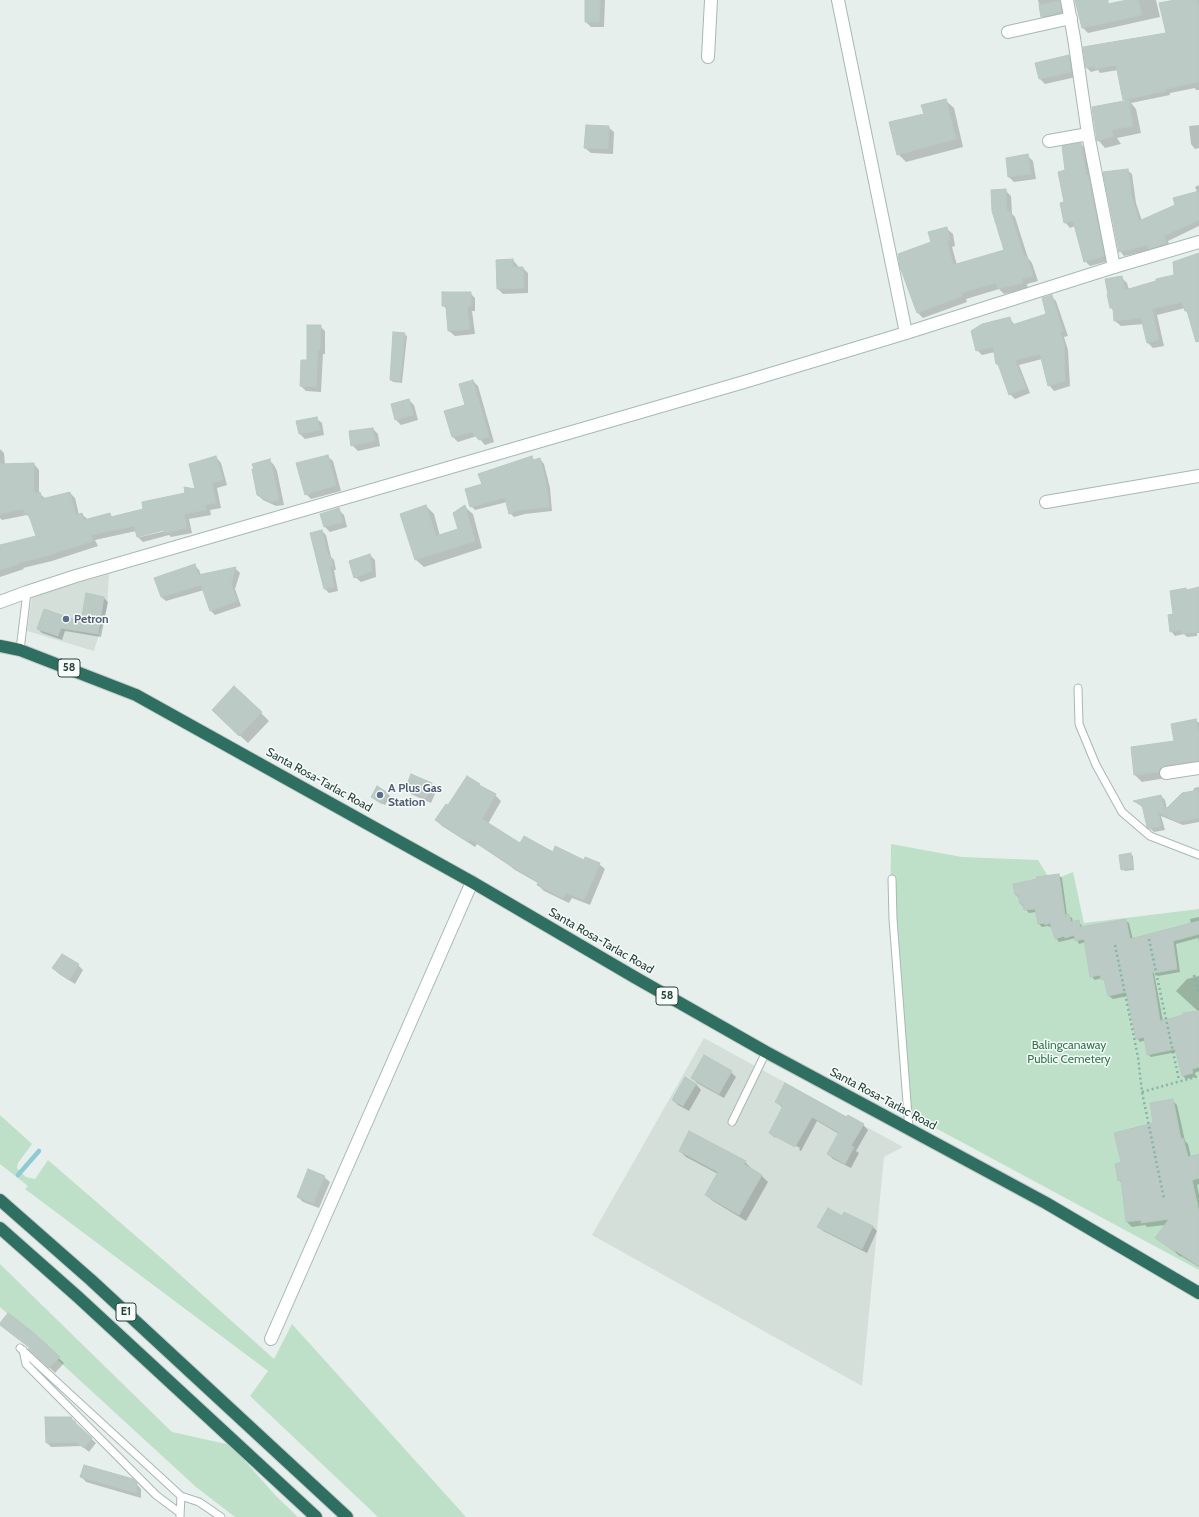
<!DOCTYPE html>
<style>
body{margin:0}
canvas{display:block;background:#e6efeb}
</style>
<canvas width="1199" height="1517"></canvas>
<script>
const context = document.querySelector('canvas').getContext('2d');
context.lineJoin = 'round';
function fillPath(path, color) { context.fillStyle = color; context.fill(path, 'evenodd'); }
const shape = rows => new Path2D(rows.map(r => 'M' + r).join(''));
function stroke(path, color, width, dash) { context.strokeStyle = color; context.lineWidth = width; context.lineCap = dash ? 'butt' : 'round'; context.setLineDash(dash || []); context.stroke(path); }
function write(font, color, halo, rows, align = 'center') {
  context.font = font + ' Cabin,sans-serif'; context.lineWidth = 3; context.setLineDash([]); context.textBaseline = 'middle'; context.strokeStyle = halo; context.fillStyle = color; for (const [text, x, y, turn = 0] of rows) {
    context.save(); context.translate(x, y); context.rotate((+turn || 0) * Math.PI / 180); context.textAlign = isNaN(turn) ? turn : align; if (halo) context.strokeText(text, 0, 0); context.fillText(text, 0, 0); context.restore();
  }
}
fillPath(shape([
 [109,574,107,607,94,651,27,631,32,596],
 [704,1038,903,1147,884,1157,862,1386,592,1235]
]), '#d4dfda');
fillPath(shape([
 [891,844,962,857,1038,860,1048,876,1058,878,1073,872,1084,923,1199,909,1199,1270,904,1111,890,916],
 [0,1115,32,1144,18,1163,17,1168,26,1177,35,1179,48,1160,167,1263,274,1359,292,1324,466,1517,378,1517,250,1396,268,1371,25,1189,28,1186,0,1164],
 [0,1264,172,1432,231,1445,275,1495,298,1517,235,1517,196,1487,0,1307]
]), '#bfe0c8');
fillPath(shape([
 [586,0,605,0,604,27,591,27,586,22],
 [1038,0,1068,0,1067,18,1048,22,1042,16],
 [1075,0,1105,0,1107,6,1131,0,1156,0,1160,17,1088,33,1083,28,1080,14,1078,12],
 [1180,0,1199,0,1199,90,1196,90,1195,88,1170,93,1170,95,1131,103,1136,109,1141,133,1117,138,1121,144,1105,148,1098,140,1127,102,1124,99,1118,70,1100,73,1098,70,1091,72,1087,68,1167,34],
 [1069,56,1074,61,1076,77,1045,84,1040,79],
 [945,100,954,108,963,147,906,162,898,154,925,114],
 [1199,125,1199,148,1195,149,1191,144,1189,126],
 [586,126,608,127,614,132,613,154,591,153,585,148],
 [1081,144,1086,149,1109,261,1090,266,1085,261,1075,226,1070,228,1065,222,1067,171],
 [1028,156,1033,161,1036,179,1014,182,1009,177,1007,158],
 [1127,170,1132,174,1136,203,1142,221,1176,206,1197,192,1195,187,1199,185,1199,226,1168,241,1170,247,1124,256,1120,251],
 [1005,190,1011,196,1012,214,1015,217,1028,258,1032,263,1038,281,1027,284,1028,289,1004,294,999,289,966,299,967,302,923,318,918,313,932,243,947,229,953,234,955,246,952,247,957,265,1005,251],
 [1199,258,1199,333,1185,308,1157,315,1164,346,1153,348,1148,343,1144,324,1121,326,1115,321,1114,311,1111,308,1121,277,1127,283,1129,290,1175,276],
 [513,260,518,266,518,268,523,268,528,273,528,293,503,294,498,289],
 [470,293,475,298,475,311,472,311,475,334,455,336,449,331,447,310,443,305],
 [1051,296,1056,301,1068,336,1064,337,1068,350,1070,386,1054,391,1049,385,1042,359,1019,365,1030,393,1015,399,1010,394,999,366,997,364,995,352,982,355,977,350,1009,318,1015,325,1047,315],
 [320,326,325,331,325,354,323,354,321,392,306,391,301,386],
 [404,334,407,336,402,383,393,382,391,380],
 [473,381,478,386,494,442,485,445,477,436,458,442,453,437,467,406],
 [409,400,414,405,418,420,401,425,396,420,392,404],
 [316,418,322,423,324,435,305,439,300,434,297,422],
 [373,429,378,434,380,446,358,451,352,445],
 [0,449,4,453,5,465,34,464,39,470,39,493,46,499,70,493,75,498,79,515,82,514,88,520,110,515,113,518,144,510,196,491,216,457,221,463,227,485,217,488,221,508,210,510,211,515,189,519,192,533,171,537,169,535,143,542,138,537,136,531,95,540,98,546,52,561,23,568,24,569,0,577,0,545,37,537,31,519,27,515,2,520,0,518],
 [169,528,169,530,140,537,140,535],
 [327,456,333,461,341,491,311,499,306,494],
 [531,457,535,461,540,459,544,464,550,488,552,511,525,514,514,517,510,513,507,502,475,510,471,506,483,485],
 [269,460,274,465,277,471,284,505,276,506,263,500,258,495],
 [426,506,434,514,440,536,459,530,465,507,473,514,482,548,424,567,416,560,402,514],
 [339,510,344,515,347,527,330,532,325,527,321,515],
 [322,531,326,535,331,557,334,560,336,570,334,570,338,591,329,593,325,589,312,534],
 [370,555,375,560,376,577,361,582,355,577],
 [195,566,199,570,201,575,235,568,240,573,235,589,241,606,215,615,211,611,204,590,166,601,161,597],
 [1199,588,1199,633,1197,633,1197,636,1187,637,1184,634,1175,636,1171,631,1174,615,1187,591],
 [104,598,108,602,101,637,65,631,62,640,42,633,38,629,82,624],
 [261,713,269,721,248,743,221,718],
 [1196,720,1199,723,1199,768,1166,778,1142,782,1135,775,1175,742],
 [432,784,437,789,431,803,411,794,406,789],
 [479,785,495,795,501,801,488,824,520,844,584,862,599,864,605,869,590,905,572,898,569,903,544,891,538,885,538,883,515,870,510,866,477,844,475,847,442,826,436,820,449,807],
 [1199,787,1199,822,1183,825,1161,816,1165,830,1154,832,1148,827,1144,808,1135,802,1161,796,1165,800,1167,809,1193,792,1194,788],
 [387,793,390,796,385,805,372,797],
 [1130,854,1133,856,1134,870,1125,871,1122,869],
 [1059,875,1062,878,1067,915,1072,918,1073,922,1078,921,1083,927,1125,920,1129,923,1133,940,1191,925,1190,919,1199,917,1199,942,1198,938,1176,944,1180,972,1158,976,1154,972,1163,1021,1199,1012,1176,991,1187,979,1199,976,1199,1071,1195,1073,1196,1077,1186,1079,1183,1076,1177,1052,1151,1057,1148,1054,1146,1040,1140,1042,1137,1038,1128,996,1113,999,1109,996,1106,983,1102,978,1095,980,1091,976,1086,942,1079,944,1076,938,1059,942,1056,938,1052,927,1050,927,1048,926,1042,927,1039,924,1036,912,1029,913,1021,904,1020,899,1016,895],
 [78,965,83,970,75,984,59,974,53,968],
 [731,1072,736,1077,724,1098,697,1083,692,1077],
 [696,1084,701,1090,689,1111,678,1105,673,1100],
 [1172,1100,1177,1105,1185,1141,1188,1144,1191,1157,1199,1155,1199,1184,1197,1185,1199,1195,1199,1267,1181,1256,1181,1257,1157,1238,1166,1225,1147,1227,1145,1225,1132,1227,1127,1222,1122,1183,1119,1180,1122,1163],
 [776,1102,847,1118,863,1125,868,1130,856,1151,859,1153,851,1168,833,1159,828,1154,839,1134,817,1121,801,1151,775,1138,770,1133,783,1108],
 [775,1135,800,1148,799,1150,775,1138],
 [680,1151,745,1162,751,1168,751,1169,762,1176,768,1182,746,1221,713,1201,706,1195,718,1174,686,1157],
 [324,1177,330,1182,319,1208,303,1202,298,1197],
 [845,1213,873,1227,877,1231,867,1253,823,1231,819,1227,842,1217],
 [0,1324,33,1334,64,1363,55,1373,30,1348],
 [71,1418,76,1422,76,1425,96,1443,89,1452,82,1446,51,1447,47,1443],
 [81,1476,133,1480,141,1489,141,1498,86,1482]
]), '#0003');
stroke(shape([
 [18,1175,39,1151]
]), '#8ec9d4', 4.5);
const building = shape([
 [585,0,600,0,599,22,585,22,585,0],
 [1075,0,1108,0,1108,4,1127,0,1138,0,1142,15,1082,28,1075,0],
 [1175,0,1197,0,1199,7,1199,82,1166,89,1166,91,1123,100,1116,65,1095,69,1095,66,1086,68,1083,47,1166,33,1159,3,1175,0],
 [1060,1,1062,12,1041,17,1039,5,1060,1],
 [1069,55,1071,72,1039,79,1035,63,1069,55],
 [946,99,956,139,897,155,889,122,924,114,921,105,946,99],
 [1129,100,1133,126,1111,130,1114,136,1097,141,1092,107,1129,100],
 [586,125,609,126,608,149,584,148,586,125],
 [1081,143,1086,175,1088,175,1104,256,1084,262,1073,221,1064,223,1060,203,1064,202,1058,172,1065,170,1062,146,1081,143],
 [1028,154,1031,174,1008,177,1006,158,1028,154],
 [1128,169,1132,198,1139,221,1175,205,1173,198,1199,191,1199,220,1164,236,1166,243,1149,249,1148,245,1119,252,1103,172,1128,169],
 [1006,189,1007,212,1010,211,1024,257,1027,256,1033,276,1022,279,1023,283,998,289,996,283,961,293,962,296,917,313,900,267,898,254,931,242,928,232,947,227,950,240,947,241,953,265,1004,250,992,211,991,190,1006,189],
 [1199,253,1199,341,1196,342,1187,311,1185,311,1182,302,1152,309,1159,340,1147,343,1141,318,1114,321,1113,308,1110,308,1107,294,1108,294,1105,279,1122,276,1125,290,1156,281,1156,279,1174,275,1173,262,1199,253],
 [513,259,513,267,523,267,524,288,497,289,496,260,513,259],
 [442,292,471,292,471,306,467,306,470,329,448,331,446,306,442,306,442,292],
 [1052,295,1063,331,1060,332,1064,344,1065,381,1048,386,1040,354,1015,360,1026,388,1009,395,998,364,996,364,993,347,976,351,971,331,982,324,1010,317,1012,325,1046,314,1042,298,1052,295],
 [307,325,321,325,320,350,318,350,316,387,300,386,301,360,307,360,307,325],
 [393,332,405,333,400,381,390,380,393,332],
 [473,380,489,437,479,440,472,432,452,437,444,411,465,405,459,384,473,380],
 [409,399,413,415,395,420,391,404,409,399],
 [317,417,320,430,299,434,296,421,317,417],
 [373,428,375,441,351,446,349,431,373,428],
 [328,455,336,485,305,495,296,463,328,455],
 [216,456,223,480,212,483,216,503,205,505,206,510,184,514,187,528,165,533,164,530,137,537,134,526,91,535,93,541,46,556,19,563,19,564,0,570,0,545,36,536,28,513,24,514,24,509,0,514,0,464,34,463,34,493,40,492,42,499,70,492,76,515,82,513,84,520,110,513,111,517,143,509,142,502,185,493,184,487,195,489,189,464,216,456],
 [532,456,533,460,540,458,546,483,549,507,521,510,509,514,505,498,470,507,465,489,482,484,478,474,532,456],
 [270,459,271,466,272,465,279,500,270,502,257,495,252,469,254,469,252,464,270,459],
 [426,505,436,536,458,529,453,513,465,505,475,541,415,560,400,514,426,505],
 [339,508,343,522,324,527,320,514,339,508],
 [322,530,328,555,330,555,333,566,330,566,334,587,324,589,310,533,322,530],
 [370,554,372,571,354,578,349,561,370,554],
 [195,564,198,575,236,567,231,584,237,601,210,611,201,585,161,597,154,578,195,564],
 [1199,587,1199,632,1182,634,1182,630,1170,632,1168,615,1173,614,1170,591,1186,588,1187,590,1199,587],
 [86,593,104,597,98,634,61,628,58,636,37,629,44,609,81,622,86,593],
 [234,686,262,712,239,736,212,710,234,686],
 [1196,719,1199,735,1199,761,1165,766,1161,767,1159,772,1134,775,1131,747,1174,741,1171,724,1196,719],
 [411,774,432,783,426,798,405,789,411,774],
 [467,776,480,784,479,785,496,794,482,819,520,843,524,836,553,852,555,846,584,860,585,857,600,863,584,900,566,893,563,898,537,885,538,882,508,864,508,863,470,839,469,842,435,820,446,804,448,805,467,776],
 [377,786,388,793,382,804,371,797,377,786],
 [1199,790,1199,818,1178,822,1158,812,1161,826,1149,829,1147,827,1142,805,1133,801,1161,795,1165,810,1182,793,1199,790],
 [1131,853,1133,868,1121,870,1119,855,1131,853],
 [1059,874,1065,915,1069,914,1071,922,1079,920,1080,927,1126,919,1130,939,1199,921,1199,934,1173,941,1177,969,1154,973,1152,971,1160,1021,1183,1015,1183,1013,1199,1011,1199,1067,1192,1069,1193,1073,1182,1076,1175,1049,1147,1055,1144,1037,1136,1039,1126,992,1108,996,1104,979,1101,980,1100,975,1090,977,1084,939,1075,941,1074,935,1065,938,1064,936,1055,939,1050,923,1045,925,1045,923,1038,924,1035,909,1024,910,1023,904,1020,904,1018,895,1015,895,1013,884,1037,879,1036,877,1059,874],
 [62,954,79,964,69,980,52,968,62,954],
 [704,1055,732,1071,719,1094,691,1078,704,1055],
 [685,1077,696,1084,683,1106,672,1100,685,1077],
 [785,1083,846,1117,848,1115,864,1124,851,1146,854,1147,845,1164,827,1154,838,1134,837,1133,838,1132,812,1117,795,1147,769,1133,783,1106,775,1102,785,1083],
 [1173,1099,1181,1139,1183,1138,1188,1157,1199,1154,1199,1178,1192,1180,1199,1212,1199,1266,1176,1251,1175,1252,1155,1238,1169,1219,1141,1223,1141,1220,1126,1222,1121,1180,1118,1181,1115,1164,1121,1162,1114,1133,1153,1123,1150,1103,1173,1099],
 [689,1131,746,1161,744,1164,762,1175,739,1215,705,1195,718,1172,679,1151,689,1131],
 [308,1169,325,1176,313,1203,297,1197,308,1169],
 [828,1208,842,1216,844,1212,873,1226,862,1249,817,1227,828,1208],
 [8,1313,34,1333,60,1357,49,1368,28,1349,30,1348,0,1325,0,1323,8,1313],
 [45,1417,71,1417,72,1420,92,1438,84,1448,76,1442,46,1443,45,1417],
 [84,1465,133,1479,137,1483,136,1493,80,1477,84,1465]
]);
fillPath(building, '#bbcac4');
stroke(building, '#b8c9c2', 1);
const lane = shape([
 [20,650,27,592],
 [1078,688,1079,724,1096,765,1122,812,1150,836,1199,855],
 [892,879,893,919,909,1129],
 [732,1122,766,1052],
 [20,1348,181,1496,199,1502,221,1517],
 [23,1350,26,1364,156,1495,180,1513],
 [180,1516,181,1496]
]);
const street = shape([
 [838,0,906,333],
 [1067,0,1074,38,1088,134,1114,267],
 [1008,32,1071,18],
 [708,57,711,0],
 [1049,141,1088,134],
 [1046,502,1199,476],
 [1166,773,1199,768],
 [271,1339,472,882]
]);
const secondary = shape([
 [0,602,27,592,76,576,744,382,906,333,1114,267,1199,242]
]);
const highway = shape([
 [0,646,20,650,136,695,472,882,636,978,766,1052,909,1129,1046,1203,1199,1293],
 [0,1200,91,1280,347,1517],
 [0,1228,78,1297,316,1517]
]);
stroke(lane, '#a8b8b2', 9);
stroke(street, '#a8b8b2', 14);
stroke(secondary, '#a4bbb3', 14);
stroke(highway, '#c2cac8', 14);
stroke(shape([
 [1149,939,1179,1080],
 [1115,945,1138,1057,1142,1092,1164,1199],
 [1194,975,1199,995],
 [1142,1092,1199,1076]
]), '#86b3a5', 2.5, [2, 3]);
stroke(lane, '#fff', 7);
stroke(street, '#fff', 12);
stroke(secondary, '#fff', 12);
stroke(highway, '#2f6f62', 12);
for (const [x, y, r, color] of [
 [66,619,4,"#5c6f8a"],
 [380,795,4,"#5c6f8a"]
]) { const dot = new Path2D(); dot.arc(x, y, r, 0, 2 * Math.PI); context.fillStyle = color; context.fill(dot); stroke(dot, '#f7fbf9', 1.5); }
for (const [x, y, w] of [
 [69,668,22],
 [667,996,22],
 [126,1312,20]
]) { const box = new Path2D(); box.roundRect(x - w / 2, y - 9, w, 18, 3); context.fillStyle = '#f7fbf9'; context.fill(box); stroke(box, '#24423a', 1); }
write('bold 11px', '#24423a', null, [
 ["58",69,668],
 ["58",667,996],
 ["E1",126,1312]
]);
write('bold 12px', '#4e5e75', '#f7fbf9', [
 ["Petron",74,619],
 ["A Plus Gas",388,788],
 ["Station",388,802]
], 'left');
write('12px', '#24423a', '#f7fbf9', [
 ["Santa Rosa-Tarlac Road",319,780,29],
 ["Santa Rosa-Tarlac Road",601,941,30],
 ["Santa Rosa-Tarlac Road",883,1099,28]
]);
write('12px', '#2d7a4b', '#f7fbf9', [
 ["Balingcanaway",1069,1045],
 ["Public Cemetery",1069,1059]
]);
</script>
